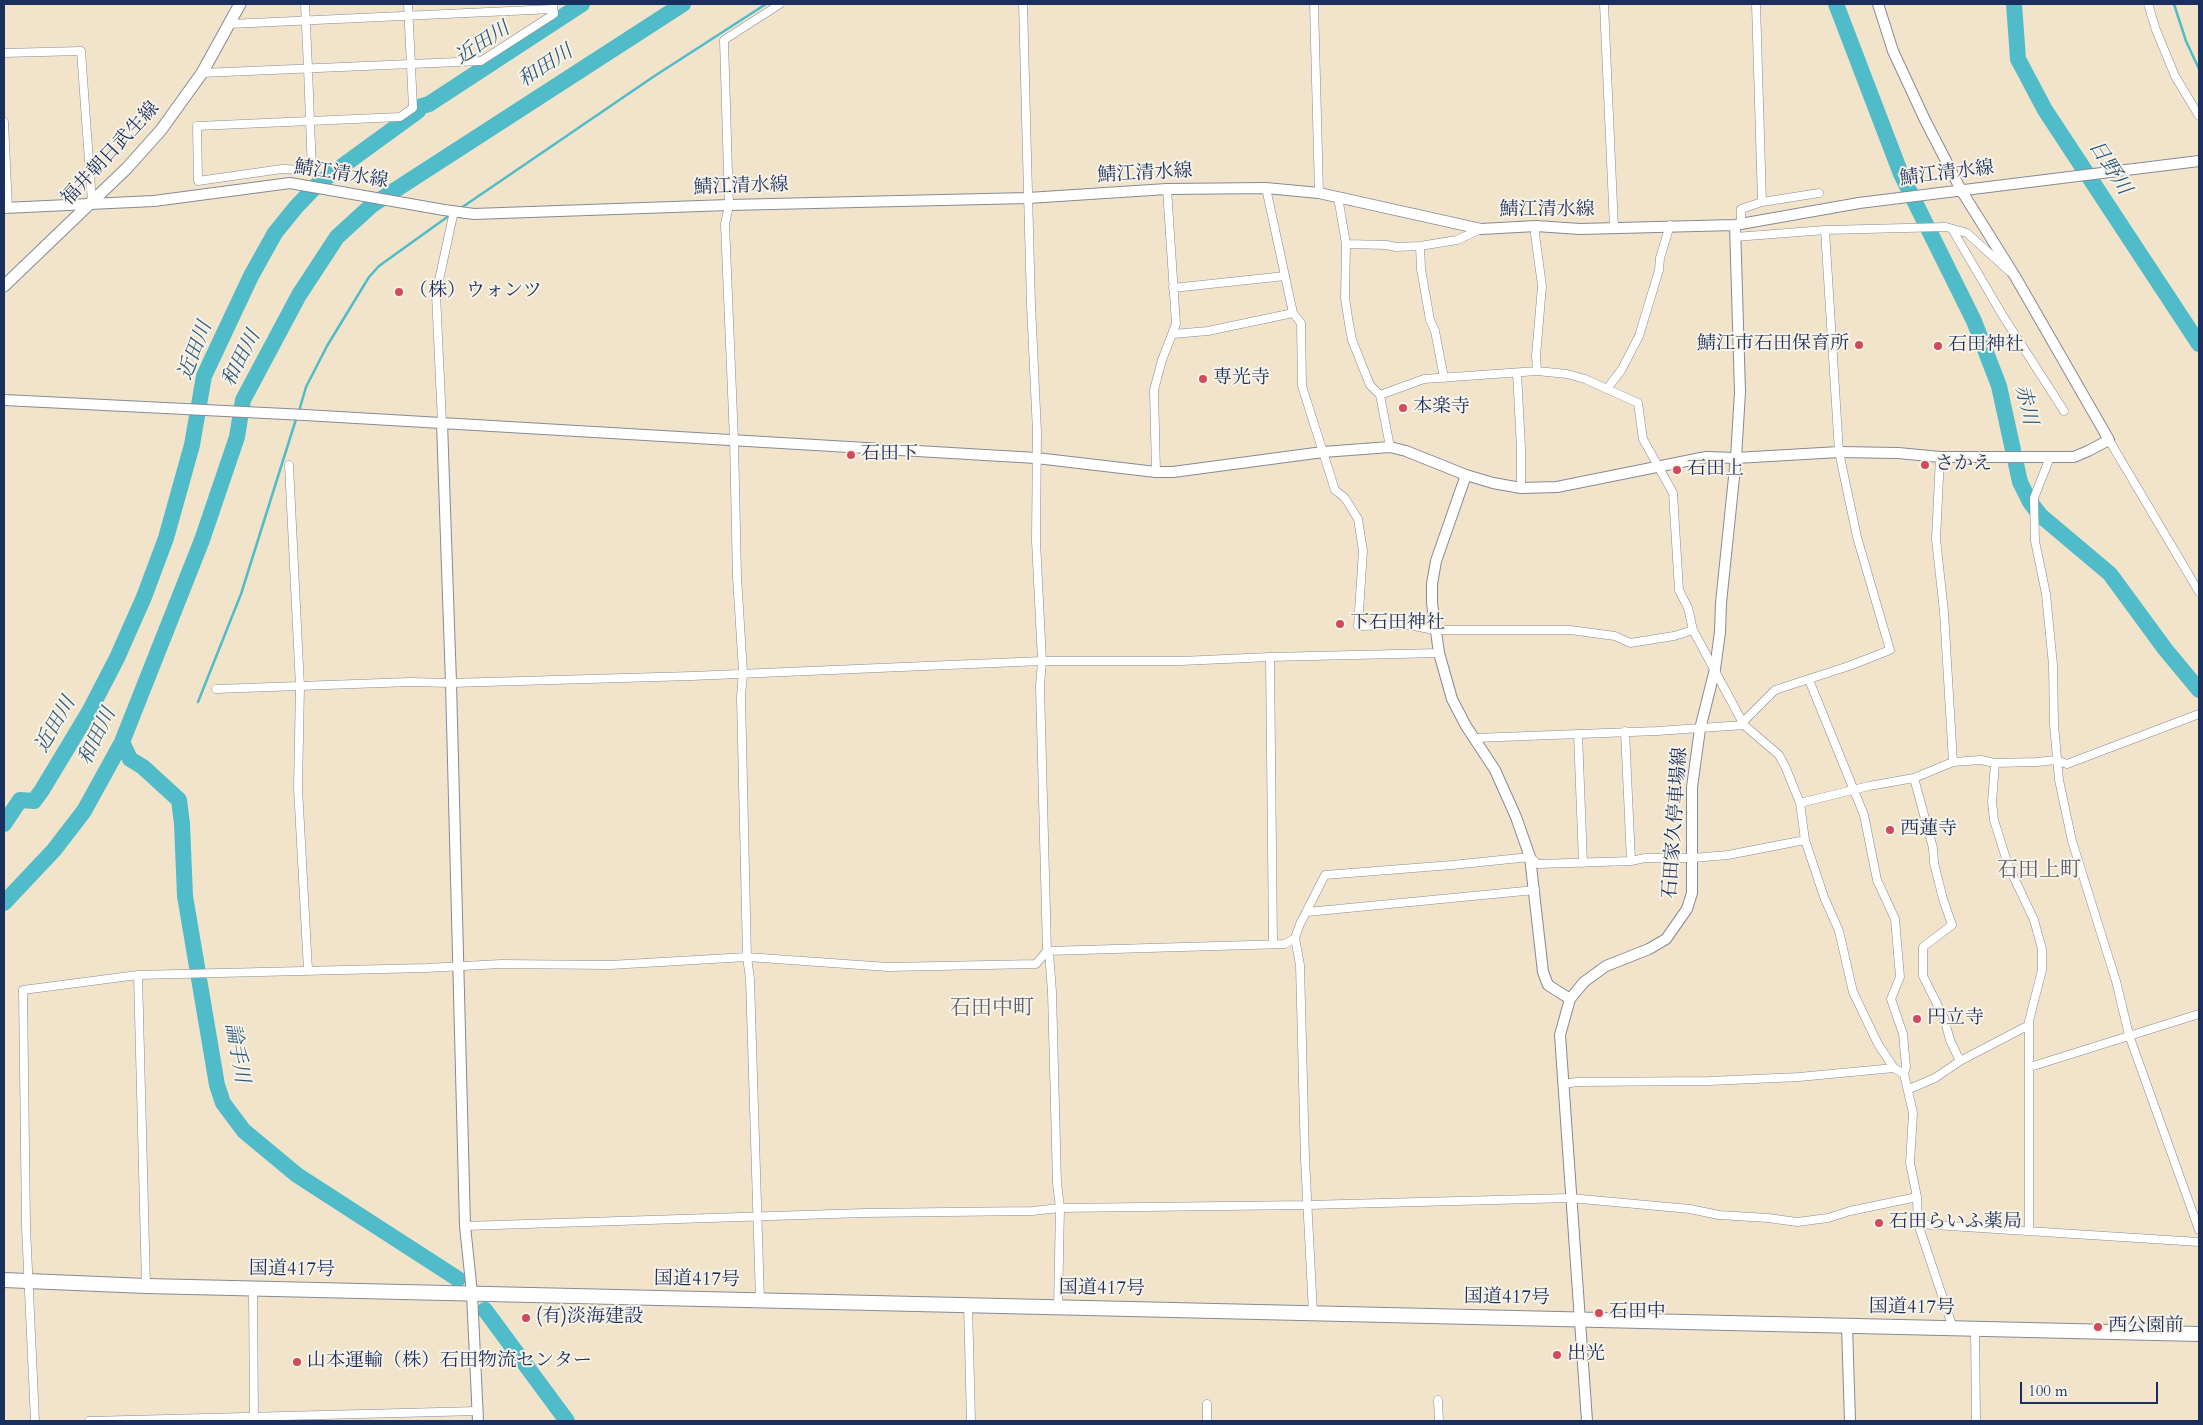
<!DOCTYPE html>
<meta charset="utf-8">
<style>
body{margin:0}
#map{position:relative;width:2203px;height:1425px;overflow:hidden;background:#f2e4cb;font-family:Cardo,serif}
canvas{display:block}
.frame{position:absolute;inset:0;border:5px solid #1b2f5e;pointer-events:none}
.scale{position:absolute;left:2020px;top:1382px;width:138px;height:22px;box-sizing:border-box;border:2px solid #1b2f5e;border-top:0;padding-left:6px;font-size:15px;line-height:18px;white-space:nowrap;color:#1b2f5e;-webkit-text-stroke:4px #f7f3e8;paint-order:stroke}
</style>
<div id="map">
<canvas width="2203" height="1425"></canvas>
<div class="frame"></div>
<div class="scale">100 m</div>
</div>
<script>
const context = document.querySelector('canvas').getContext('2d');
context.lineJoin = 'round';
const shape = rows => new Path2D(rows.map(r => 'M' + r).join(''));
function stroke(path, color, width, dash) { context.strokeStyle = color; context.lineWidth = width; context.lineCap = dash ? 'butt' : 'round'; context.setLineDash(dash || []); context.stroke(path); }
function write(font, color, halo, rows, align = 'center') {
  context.font = font + ' Cardo,"Noto Serif JP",serif'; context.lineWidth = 4; context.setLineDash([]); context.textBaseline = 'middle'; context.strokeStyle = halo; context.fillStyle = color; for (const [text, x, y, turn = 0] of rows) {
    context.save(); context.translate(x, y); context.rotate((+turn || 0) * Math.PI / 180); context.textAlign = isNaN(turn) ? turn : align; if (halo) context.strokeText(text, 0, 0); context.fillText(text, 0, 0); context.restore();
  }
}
stroke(shape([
 [2174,4,2186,41,2199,69],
 [461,208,653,77,766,4],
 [299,411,306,387,327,346,369,277,379,266,450,215],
 [198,702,241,594,297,416]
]), '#50bcca', 2.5);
stroke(shape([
 [1836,4,1901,174,1974,321,1999,386,2020,482,2030,502,2040,515,2110,574,2165,649,2199,690],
 [2014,4,2018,59,2045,110,2199,344],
 [122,742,130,759,143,767,179,800,182,824,185,896,217,1085,223,1103,244,1131,297,1175,458,1279],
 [4,824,20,800,34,801,42,790,89,712,117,658,144,597,166,538,192,445,204,376,251,276,275,233,296,207,319,183,418,111,419,107,429,104,582,4],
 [4,903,54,850,84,811,122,742,202,540,237,437,243,400,299,295,337,237,372,205,683,4],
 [485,1310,567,1421]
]), '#50bcca', 16);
const street = shape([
 [305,4,308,68,310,121,312,170,282,169,198,181,197,126,310,121,400,117,413,108,408,4],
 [1314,4,1319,193],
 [1604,4,1614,228],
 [1756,4,1762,202],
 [2148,4,2156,30,2175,76,2199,116],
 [230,24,553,9],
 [4,53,81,51,92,202],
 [202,73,481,61,554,14,553,4],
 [4,122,8,208],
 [1266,188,1293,313,1301,323,1302,386,1335,490,1345,498,1358,519,1363,551,1358,626,1408,625,1435,630,1570,630,1615,636,1630,643,1674,636,1693,630],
 [1338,197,1346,244,1345,298,1349,324,1352,340,1370,385,1380,395,1390,447],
 [1741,224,1741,209,1762,202,1819,193],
 [1536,226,1535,234,1542,286,1536,356,1537,371],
 [1952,229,2003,316,2064,411],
 [1735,237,1825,230,1946,227,1967,233,2009,271],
 [1346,244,1387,245,1396,247,1420,246,1457,240,1481,229],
 [1420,246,1421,269,1430,320,1435,331,1444,378],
 [1173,288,1285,276],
 [1173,334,1208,331,1293,313],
 [1517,373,1521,448,1521,488],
 [1607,389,1622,369,1639,336,1659,270,1660,258,1670,225],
 [1380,395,1424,379,1537,371,1567,374,1585,379,1638,403,1643,439,1673,493,1679,590,1688,608,1693,630,1744,725,1779,755,1785,766,1800,803,1805,840,1824,897,1839,931,1853,992,1878,1044,1894,1068,1904,1074],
 [442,423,436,294,454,211],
 [2109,440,2199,592],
 [1940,457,1936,539,1944,612,1953,762],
 [2050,457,2034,498,2035,541,2046,594,2053,665,2054,725,2059,780,2072,841,2116,981,2129,1035,2199,1230],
 [289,465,300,687,298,788,308,970],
 [1156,472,1154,390,1162,360,1176,324,1167,189],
 [1270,657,1273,943],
 [1809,680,1864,815,1877,880,1895,919,1900,977,1891,999,1903,1034,1906,1067,1904,1074,1913,1113,1910,1163,1917,1197,1918,1224,1953,1328],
 [216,689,410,682,451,683,692,676,1042,661,1181,661,1270,657,1439,653],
 [1743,722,1775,690,1849,666,1890,650,1857,537,1839,452,1825,230],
 [1625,731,1631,861],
 [1578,734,1583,863],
 [1475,738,1657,731,1744,725],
 [1995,763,1992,802,1994,820,2008,865,2034,920,2042,949,2042,970,2029,1021,2029,1231],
 [1914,778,1933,848,1934,863,1943,899,1952,925,1923,947,1923,976,1944,1018,1950,1040,1960,1061],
 [1800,803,1869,786,1914,778,1953,762,1981,760,1995,763,2037,762,2056,760,2067,764,2199,714],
 [1307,912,1535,890],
 [1047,951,1285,944,1295,938],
 [1049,952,1052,992,1057,1183,1060,1208,1058,1307],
 [138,975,146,1286],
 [2030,1067,2199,1014],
 [1564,1084,1577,1082,1709,1081,1799,1077,1894,1068],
 [1909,1089,1935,1078,1960,1061,2029,1025],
 [1918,1224,2199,1242],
 [465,1226,864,1213,1032,1211,1060,1208,1307,1205,1570,1198,1690,1209,1719,1215,1768,1218,1797,1222,1828,1218,1850,1211,1917,1197],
 [253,1288,254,1421],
 [760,1300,750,979,747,957,741,697,743,672,737,577,734,440,725,224,729,205,724,40,780,4],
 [968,1305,971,1421],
 [1313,1313,1305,1159,1300,965,1295,938,1300,924,1325,875,1452,865,1530,857,1538,864,1631,861,1645,858,1693,858,1728,855,1805,840],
 [1975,1329,1976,1421],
 [1438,1400,1439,1421],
 [1207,1404,1207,1421],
 [35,1421,26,1227,23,990,138,975,426,968,501,964,610,965,747,957,888,967,1036,964,1047,951,1040,686,1042,661,1036,541,1037,432,1031,305,1023,4],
 [89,1421,478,1411]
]);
const secondary = shape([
 [4,208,154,201,290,183,444,210,474,214,729,205,1028,198,1167,189,1266,188,1319,193,1481,229,1536,226,1580,229,1735,225,1859,203,2199,161],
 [4,400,305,415,1036,458,1156,472,1173,472,1323,452,1390,447,1406,451,1466,475,1493,483,1521,488,1557,487,1706,457,1736,458,1839,452,1898,453,1940,457,2074,457,2088,451,2109,440,2016,278,1961,190,1925,120,1893,51,1878,4],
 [442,423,451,683,465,1226,472,1293,478,1421],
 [1466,475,1436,561,1432,584,1432,603,1439,653,1452,699,1466,726,1495,770,1516,817,1530,857,1543,972,1548,985,1570,999],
 [1847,1326,1850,1421],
 [1587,1421,1560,1035,1570,999,1584,982,1606,966,1649,949,1666,939,1687,909,1692,893,1692,787,1700,729,1715,669,1720,632,1721,603,1736,458,1740,392,1735,225]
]);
const primary = shape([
 [4,286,127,168,161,130,202,73,240,4]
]);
const highway = shape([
 [4,1280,146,1286,2199,1334]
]);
stroke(street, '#868a94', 9);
stroke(secondary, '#868a94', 12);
stroke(primary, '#868a94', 13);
stroke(highway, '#868a94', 16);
stroke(street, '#fff', 8);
stroke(secondary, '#fff', 10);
stroke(primary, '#fff', 11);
stroke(highway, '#fff', 14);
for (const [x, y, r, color] of [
 [399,292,5,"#d1495b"],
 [1859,345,5,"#d1495b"],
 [1938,346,5,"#d1495b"],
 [1203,379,5,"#d1495b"],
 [1403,408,5,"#d1495b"],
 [851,455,5,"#d1495b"],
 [1925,465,5,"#d1495b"],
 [1677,470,5,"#d1495b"],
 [1340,624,5,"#d1495b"],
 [1890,830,5,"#d1495b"],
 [1917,1019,5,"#d1495b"],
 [1879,1223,5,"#d1495b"],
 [1599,1313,5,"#d1495b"],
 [526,1318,5,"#d1495b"],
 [2098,1327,5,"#d1495b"],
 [1557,1355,5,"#d1495b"],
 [297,1362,5,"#d1495b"]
]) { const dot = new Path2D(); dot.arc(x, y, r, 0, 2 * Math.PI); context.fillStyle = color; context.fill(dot); stroke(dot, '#f7f3e8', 2); }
write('19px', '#1b2f5e', '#f7f3e8', [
 ["福井朝日武生線",111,154,-47],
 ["鯖江清水線",1145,174,-3],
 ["鯖江清水線",1947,174,-7],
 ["鯖江清水線",341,175,9],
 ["鯖江清水線",741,187,-2],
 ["鯖江清水線",1547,211],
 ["石田家久停車場線",1676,823,-86],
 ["国道417号",292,1270,1],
 ["国道417号",697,1280,1],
 ["国道417号",1102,1289,1],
 ["国道417号",1507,1298,1],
 ["国道417号",1912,1308,1]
]);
write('19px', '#1b2f5e', '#f7f3e8', [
 ["（株）ウォンツ",409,292],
 ["鯖江市石田保育所",1849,345,"right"],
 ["石田神社",1948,346],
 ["専光寺",1213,379],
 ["本楽寺",1413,408],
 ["石田下",861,455],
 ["さかえ",1935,465],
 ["石田上",1687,470],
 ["下石田神社",1350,624],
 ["西蓮寺",1900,830],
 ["円立寺",1927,1019],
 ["石田らいふ薬局",1889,1223],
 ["石田中",1609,1313],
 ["(有)淡海建設",536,1318],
 ["西公園前",2108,1327],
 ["出光",1567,1355],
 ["山本運輸（株）石田物流センター",307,1362]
], 'left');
write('italic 20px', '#2b597e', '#f7f3e8', [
 ["近田川",483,44,-33],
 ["和田川",546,67,-33],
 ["日野川",2109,168,57],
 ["近田川",196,351,-69],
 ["和田川",242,359,-63],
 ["赤川",2025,405,77],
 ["近田川",56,725,-60],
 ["和田川",98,737,-64],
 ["論手川",236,1053,80]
]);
write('21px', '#5f606f', '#f7f3e8', [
 ["石田上町",2039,871],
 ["石田中町",992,1009]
]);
</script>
